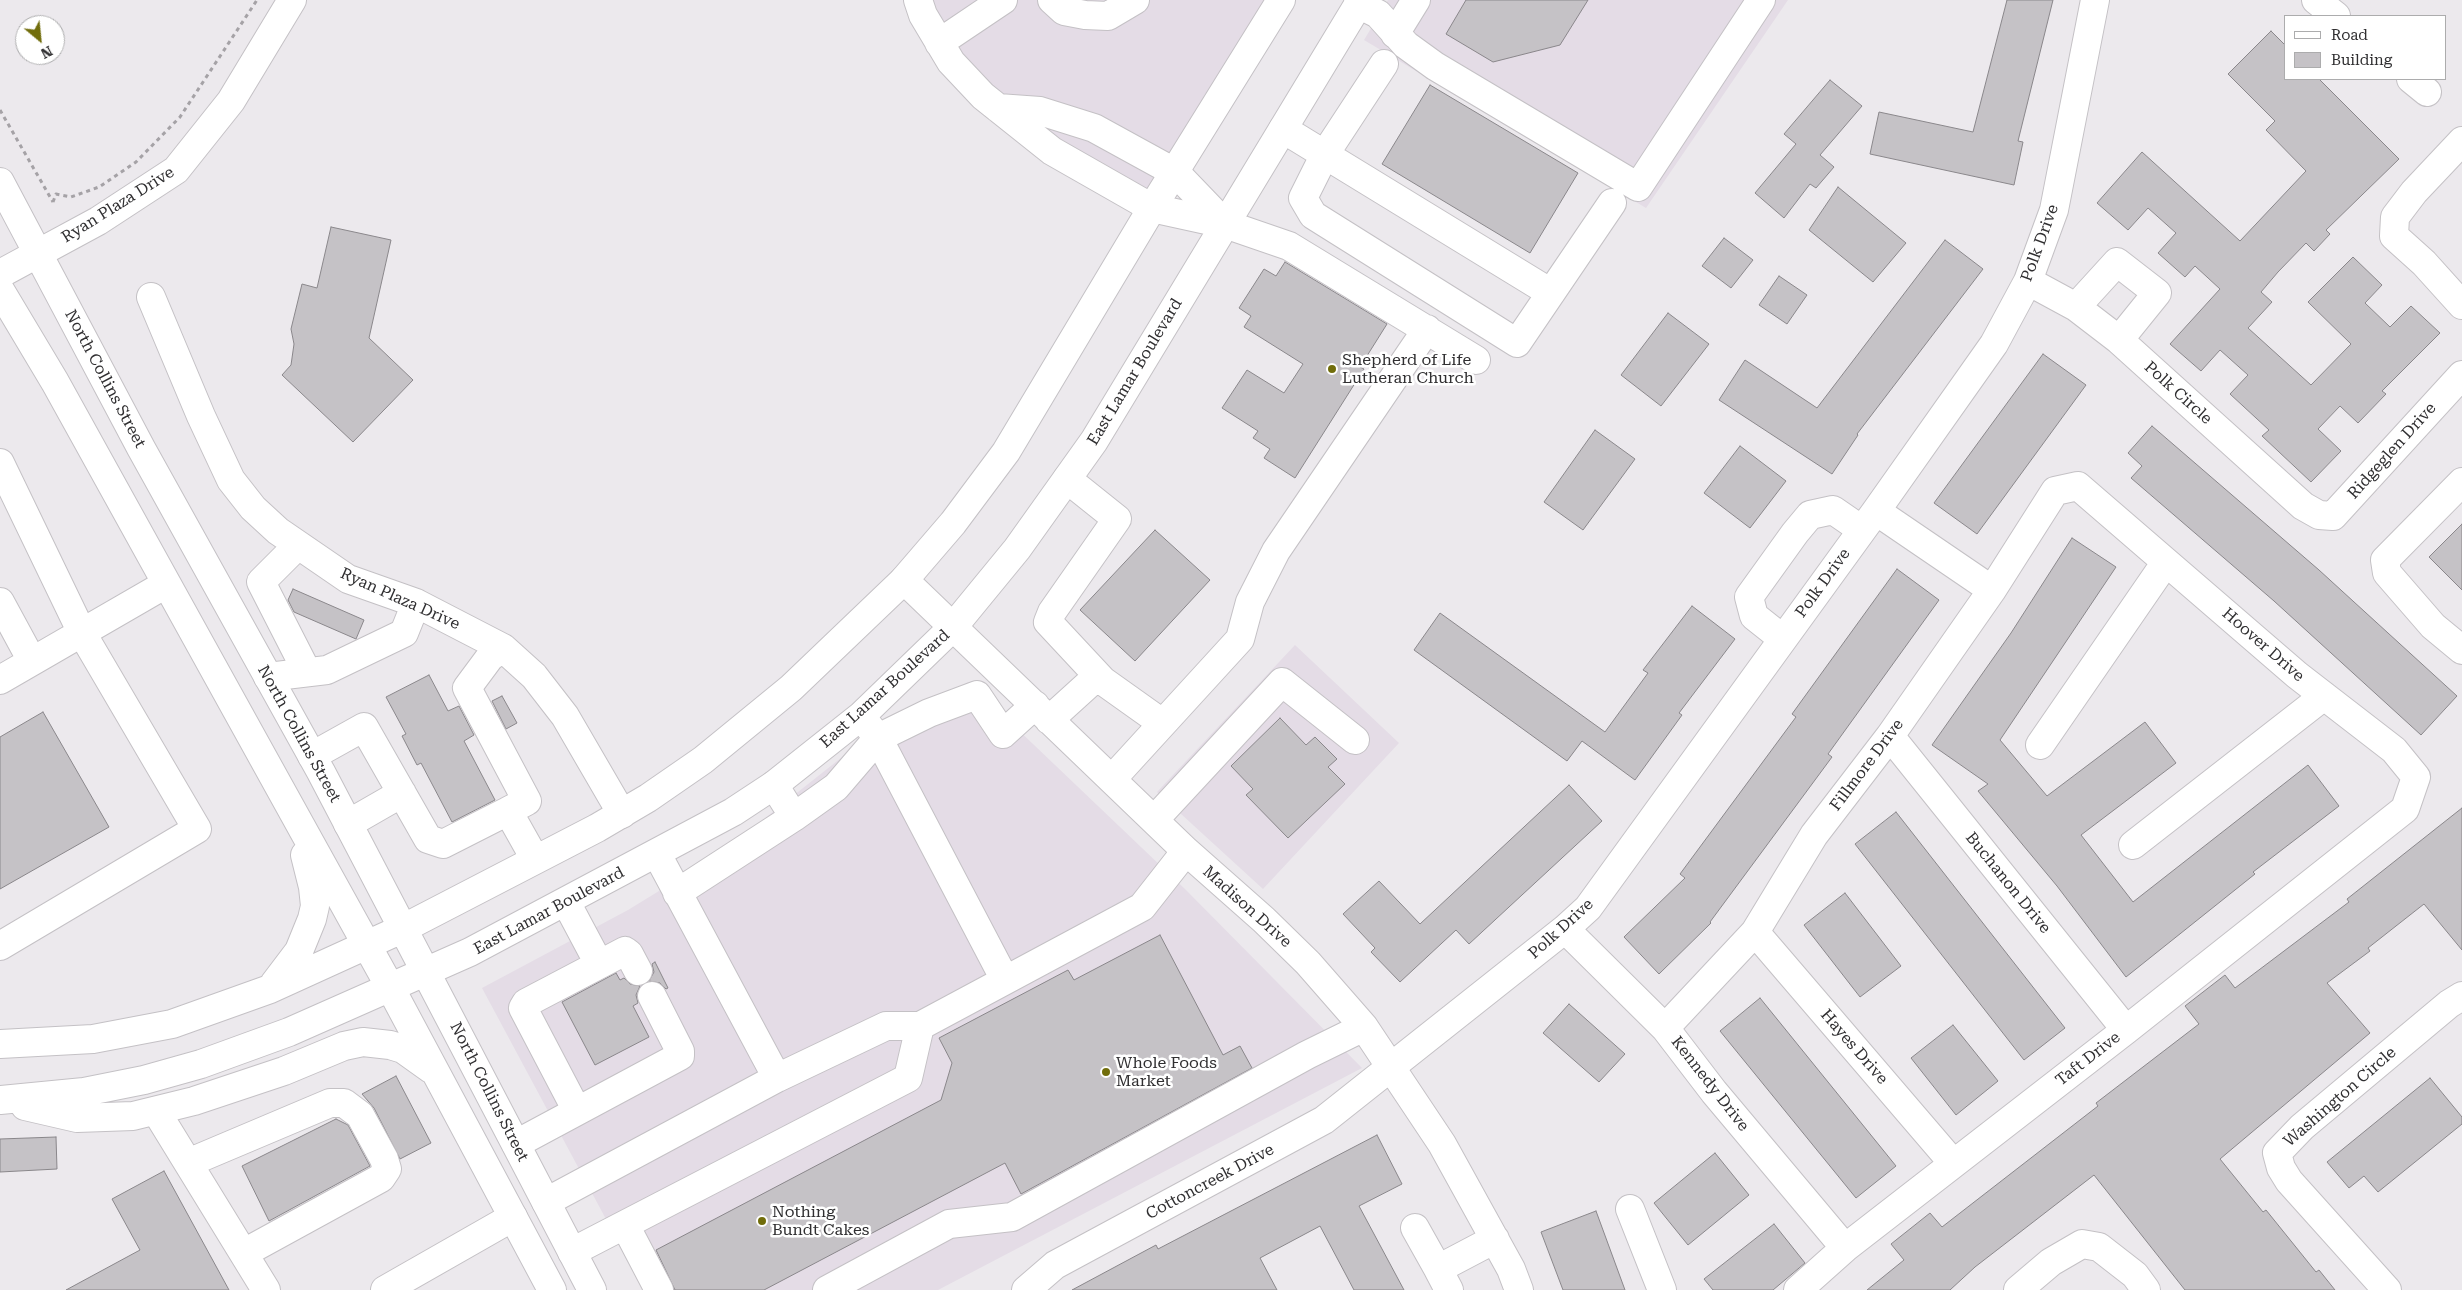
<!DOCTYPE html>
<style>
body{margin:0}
#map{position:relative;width:2462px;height:1290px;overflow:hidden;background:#ece9ed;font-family:"Roboto Serif",serif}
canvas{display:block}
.legend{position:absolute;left:2284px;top:15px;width:162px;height:65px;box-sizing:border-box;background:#fff;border:1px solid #acacad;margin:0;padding:6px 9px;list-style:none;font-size:15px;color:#302f31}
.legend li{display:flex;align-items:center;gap:10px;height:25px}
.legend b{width:25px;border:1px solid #acacad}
.north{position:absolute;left:15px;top:15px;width:50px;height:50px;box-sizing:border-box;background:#fff;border:1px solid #acacad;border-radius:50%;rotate:152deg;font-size:14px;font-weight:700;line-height:20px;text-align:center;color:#302f31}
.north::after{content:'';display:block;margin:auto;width:18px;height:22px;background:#716d0b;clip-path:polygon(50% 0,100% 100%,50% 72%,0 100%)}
</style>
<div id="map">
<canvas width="2462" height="1290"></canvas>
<ul class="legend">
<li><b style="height:6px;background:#fff"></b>Road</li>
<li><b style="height:14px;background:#c5c2c6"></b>Building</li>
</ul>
<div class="north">N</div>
</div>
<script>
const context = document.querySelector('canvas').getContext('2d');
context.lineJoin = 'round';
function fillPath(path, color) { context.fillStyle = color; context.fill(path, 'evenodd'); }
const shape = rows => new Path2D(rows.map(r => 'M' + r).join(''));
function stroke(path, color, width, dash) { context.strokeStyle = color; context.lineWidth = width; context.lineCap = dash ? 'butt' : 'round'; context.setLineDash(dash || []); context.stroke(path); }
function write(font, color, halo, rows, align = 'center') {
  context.font = font + ' "Roboto Serif",serif'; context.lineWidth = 5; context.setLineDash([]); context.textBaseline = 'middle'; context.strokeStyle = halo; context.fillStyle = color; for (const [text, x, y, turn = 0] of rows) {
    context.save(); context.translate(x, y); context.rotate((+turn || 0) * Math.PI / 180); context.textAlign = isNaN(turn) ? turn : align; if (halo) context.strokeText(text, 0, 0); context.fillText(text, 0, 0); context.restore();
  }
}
fillPath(shape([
 [906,0,1267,0,1136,211,1080,176],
 [1388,0,1788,0,1646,208,1364,40],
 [1295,645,1399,743,1263,889,1157,792],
 [968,682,1185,889,1362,1068,938,1290,644,1290,482,988,628,910,721,853,851,750]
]), '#e4dce6');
const building = shape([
 [1466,0,1588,0,1560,45,1493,62,1446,34,1466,0],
 [2007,0,2053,0,2018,141,2023,142,2014,185,1870,154,1879,112,1973,132,2007,0],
 [2271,31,2286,46,2286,79,2319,79,2399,159,2326,230,2330,234,2314,251,2306,243,2278,272,2261,292,2272,302,2248,328,2311,385,2351,344,2308,302,2353,257,2382,285,2365,303,2390,327,2411,306,2440,333,2382,391,2386,394,2358,423,2340,406,2318,429,2341,451,2311,482,2262,436,2269,430,2230,394,2248,375,2220,350,2201,371,2170,344,2220,289,2195,266,2185,277,2158,253,2176,233,2148,208,2128,230,2097,203,2142,152,2240,241,2306,171,2266,130,2275,121,2228,74,2271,31],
 [1830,80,1862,106,1820,155,1834,167,1816,188,1810,184,1784,218,1755,193,1796,144,1784,134,1830,80],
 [1430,85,1578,173,1530,253,1382,164,1430,85],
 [1838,187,1906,243,1873,282,1809,230,1838,187],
 [331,227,391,240,369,338,413,380,353,442,282,375,291,365,294,344,291,329,302,284,317,288,331,227],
 [1724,238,1753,260,1731,288,1702,266,1724,238],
 [1945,240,1983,269,1857,434,1858,435,1832,474,1719,400,1745,360,1817,408,1945,240],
 [1285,262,1387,324,1360,367,1364,369,1295,478,1264,458,1270,449,1253,438,1258,431,1222,408,1247,370,1284,393,1303,364,1244,327,1251,316,1239,308,1264,269,1276,276,1285,262],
 [1779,276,1807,295,1787,324,1759,305,1779,276],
 [1668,313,1709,344,1661,406,1621,375,1668,313],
 [2043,354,2086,385,1977,534,1934,503,2043,354],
 [2152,426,2319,570,2457,696,2421,735,2274,601,2131,478,2142,466,2128,453,2152,426],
 [1595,430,1635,459,1583,530,1544,502,1595,430],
 [1740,446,1786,481,1750,528,1704,493,1740,446],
 [2462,524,2462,590,2429,557,2462,524],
 [1155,530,1210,580,1135,661,1080,610,1155,530],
 [2072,538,2116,567,2000,740,2047,796,2145,722,2176,763,2081,835,2133,902,2308,765,2339,806,2253,872,2255,874,2126,977,2057,886,1978,791,1988,784,1932,745,2011,633,2072,538],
 [1897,569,1939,600,1828,754,1832,757,1710,922,1711,923,1659,974,1624,937,1685,878,1680,874,1796,717,1792,714,1897,569],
 [293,589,364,620,356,639,294,612,288,600,293,589],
 [1692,606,1735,639,1679,713,1682,715,1635,780,1582,741,1567,761,1414,650,1440,613,1605,732,1648,673,1643,670,1692,606],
 [429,675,448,711,459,706,474,735,464,741,495,800,452,822,421,763,417,765,402,736,406,734,386,697,429,675],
 [502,696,517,723,506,729,492,701,502,696],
 [43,712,109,827,0,889,0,737,43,712],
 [1280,718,1306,745,1315,737,1337,759,1328,767,1345,784,1288,838,1246,795,1253,789,1231,766,1280,718],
 [1569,785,1602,821,1469,944,1456,930,1400,982,1371,952,1375,948,1343,914,1379,881,1420,924,1569,785],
 [2462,808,2462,950,2424,904,2368,948,2370,951,2327,983,2370,1033,2220,1159,2263,1212,2266,1210,2316,1272,2319,1270,2335,1290,2185,1290,2094,1175,1975,1267,1950,1290,1867,1290,1904,1260,1891,1244,1930,1213,1942,1227,2098,1106,2096,1103,2199,1024,2185,1006,2225,975,2235,988,2349,902,2347,899,2462,808],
 [1896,812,2065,1028,2024,1060,1855,844,1896,812],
 [1845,893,1901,966,1860,997,1804,925,1845,893],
 [1160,935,1223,1055,1240,1046,1252,1068,1021,1194,1005,1163,764,1290,675,1290,656,1250,941,1100,952,1063,939,1038,1068,970,1074,980,1160,935],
 [655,962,668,988,666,989,660,983,649,981,654,972,652,964,655,962],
 [616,973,620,980,624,978,630,984,640,986,636,995,638,1003,633,1006,649,1037,595,1065,562,1002,616,973],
 [1760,998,1896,1166,1856,1198,1720,1031,1760,998],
 [1569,1004,1625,1054,1599,1082,1543,1033,1569,1004],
 [1953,1025,1998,1081,1956,1115,1911,1058,1953,1025],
 [396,1076,431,1143,400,1159,374,1108,362,1094,396,1076],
 [2430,1078,2462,1117,2462,1124,2378,1192,2364,1176,2349,1188,2327,1162,2430,1078],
 [336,1119,348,1125,370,1166,269,1221,242,1166,336,1119],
 [1377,1135,1402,1184,1359,1206,1404,1290,1354,1290,1320,1226,1260,1258,1277,1290,1072,1290,1156,1245,1158,1249,1377,1135],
 [56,1137,57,1169,0,1172,0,1139,56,1137],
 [1715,1153,1749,1195,1688,1245,1654,1203,1715,1153],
 [164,1171,229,1290,66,1290,140,1250,112,1199,164,1171],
 [1596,1211,1625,1290,1563,1290,1541,1232,1596,1211],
 [1774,1224,1805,1263,1773,1290,1713,1290,1704,1279,1774,1224]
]);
fillPath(building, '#c5c2c6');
stroke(building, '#8a878b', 1);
const minor = shape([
 [918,0,923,15,951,62,983,96,1052,151,1152,208,1225,224,1289,246,1476,360],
 [1052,0,1064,11,1085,15,1108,16,1135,0],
 [2316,0,2336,16],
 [1358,4,1378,14,1406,45,1435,66,1638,187,1761,0],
 [1395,34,1416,0],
 [939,43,1003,0],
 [1384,64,1325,154,1303,198,1313,215,1517,343,1612,203],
 [2411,79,2427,92],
 [998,108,1040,111,1094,128,1176,173,1225,224],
 [1283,129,1551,293],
 [2462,141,2414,192,2395,217,2394,236,2424,263,2462,305],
 [0,274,98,221,176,170,231,101,292,0],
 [2028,281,2076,307,2119,340,2303,506,2319,515,2333,516,2462,375],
 [151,297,201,416,231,480,253,508,278,531,348,579,416,603,503,648,534,676,565,716,622,814],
 [2076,307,2117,262,2157,293,2119,340],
 [0,463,82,633,197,829,0,946],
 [1067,479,1117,519,1052,612,1048,622,1103,681],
 [2462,482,2385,560,2387,573,2433,626,2462,650],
 [1876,511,1992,590],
 [298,545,261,582,307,672],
 [904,580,1186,851,1264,920,1308,963,1364,1027,1442,1144,1511,1269,1519,1290],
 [0,602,32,661],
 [1783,639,1754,616,1749,597,1795,533,1810,515,1833,510,1862,530],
 [503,648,490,657,467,688,527,801,508,811,535,859],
 [268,677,327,670,404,633,416,603],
 [0,680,166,584],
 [1049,720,1092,681,1103,681,1162,723],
 [867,724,878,738,1005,980],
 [1890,736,2126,1030],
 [2040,745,2166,562],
 [312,756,364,727,428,839,443,844,508,811],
 [1112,779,1240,639,1250,602,1276,551,1427,329],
 [774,785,794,817,836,787,878,738,929,713,977,695,1003,734,1035,705],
 [1154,820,1282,682,1355,740],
 [348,824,402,793],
 [2133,845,2324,696],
 [657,854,777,1078],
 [677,893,794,817],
 [566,902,599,964],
 [1565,929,1665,1028,1714,1092,1845,1248],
 [1755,932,1953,1163],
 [1665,1028,1755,932,1814,835,1890,736,1992,590,2055,491,2078,486,2297,675,2394,750,2416,777,2405,809,2126,1030,1845,1248,1798,1290],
 [156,1111,266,1290],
 [577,1111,523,1008,526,1003,625,951,629,954,638,971],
 [516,1144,680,1056,680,1051,652,996],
 [188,1163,330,1103,344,1103,360,1115,384,1159,387,1169,381,1178,244,1253],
 [546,1202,777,1078,886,1026,920,1026],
 [1630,1209,1662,1290],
 [625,1225,659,1290],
 [1415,1228,1438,1269],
 [572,1252,908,1078,920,1026,1142,907,1186,851],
 [385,1290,513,1217],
 [827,1290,949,1224,1012,1217,1307,1055,1364,1027],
 [1026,1290,1055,1265,1324,1120,1565,929,1588,908,1876,511,1994,344,2028,281,2054,210,2095,0],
 [1449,1290,1438,1269,1495,1239],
 [2018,1290,2051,1262,2082,1244,2099,1247,2135,1275,2146,1290],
 [2387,1290,2289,1181,2281,1168,2277,1153,2302,1127,2449,1004,2462,996]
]);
const major = shape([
 [0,182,141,448,321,772,592,1290],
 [0,290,55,382,390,987,552,1290],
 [274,984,299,951,312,919,315,906,313,887,305,855],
 [0,1044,93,1039,172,1024,270,989,404,928,597,828,648,798,703,760,791,688,904,580,953,523,1006,452,1152,208,1281,0],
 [0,1100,84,1092,144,1080,201,1064,289,1032,470,952,733,812,774,785,861,716,953,627,1017,549,1094,441,1361,0],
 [25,1106,77,1118,133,1116,194,1101,284,1071,344,1046,363,1042,390,1045,403,1049,431,1069]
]);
stroke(minor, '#c4c1c5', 30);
stroke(major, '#c4c1c5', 30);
stroke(shape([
 [0,110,53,202],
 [53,202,56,194,71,197,99,187,136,162,180,117,257,0]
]), '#a5a2a6', 3, [4, 4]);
stroke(minor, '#fff', 28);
stroke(major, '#fff', 28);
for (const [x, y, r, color] of [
 [1332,369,5,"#716d0b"],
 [1106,1072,5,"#716d0b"],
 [762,1221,5,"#716d0b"]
]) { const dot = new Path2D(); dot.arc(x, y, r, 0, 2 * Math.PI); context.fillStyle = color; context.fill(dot); stroke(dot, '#fff', 2); }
write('16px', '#302f31', '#fff', [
 ["Ryan Plaza Drive",118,205,-32],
 ["Polk Drive",2040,243,-70],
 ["East Lamar Boulevard",1135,372,-59],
 ["North Collins Street",105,379,62],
 ["Polk Circle",2178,393,42],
 ["Ridgeglen Drive",2392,451,-48],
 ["Polk Drive",1823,583,-54],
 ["Ryan Plaza Drive",400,599,24],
 ["Hoover Drive",2263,645,41],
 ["East Lamar Boulevard",885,689,-42],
 ["North Collins Street",299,734,61],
 ["Fillmore Drive",1867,765,-53],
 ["Buchanon Drive",2008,883,51],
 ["Madison Drive",1247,907,42],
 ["East Lamar Boulevard",549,911,-28],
 ["Polk Drive",1561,929,-42],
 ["Hayes Drive",1854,1047,49],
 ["Taft Drive",2088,1059,-38],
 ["Kennedy Drive",1710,1084,52],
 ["North Collins Street",489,1092,63],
 ["Washington Circle",2340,1097,-41],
 ["Cottoncreek Drive",1210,1182,-28]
]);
write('16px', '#302f31', '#fff', [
 ["Shepherd of Life",1342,360],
 ["Lutheran Church",1342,378],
 ["Whole Foods",1116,1063],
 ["Market",1116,1081],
 ["Nothing",772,1212],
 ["Bundt Cakes",772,1230]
], 'left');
</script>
